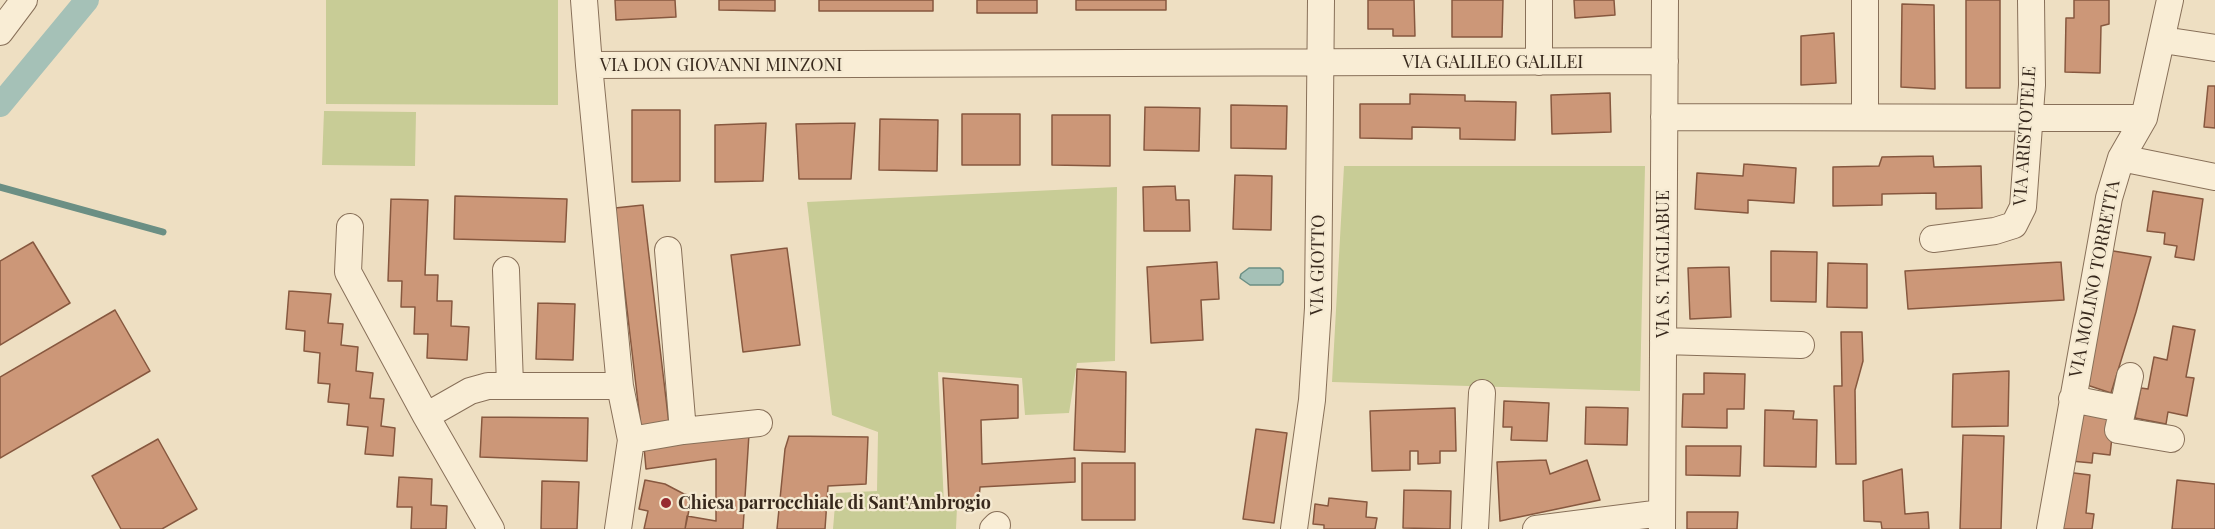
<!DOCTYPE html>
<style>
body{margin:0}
canvas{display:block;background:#eedfc2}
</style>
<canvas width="2215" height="529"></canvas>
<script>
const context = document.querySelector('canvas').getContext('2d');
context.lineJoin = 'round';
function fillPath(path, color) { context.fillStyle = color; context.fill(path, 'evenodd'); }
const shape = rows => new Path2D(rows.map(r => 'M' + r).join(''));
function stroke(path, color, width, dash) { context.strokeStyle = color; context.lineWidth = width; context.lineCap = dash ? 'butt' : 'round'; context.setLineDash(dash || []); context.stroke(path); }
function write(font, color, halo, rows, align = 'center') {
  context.font = font + ' "Playfair Display",serif'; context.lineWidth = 4.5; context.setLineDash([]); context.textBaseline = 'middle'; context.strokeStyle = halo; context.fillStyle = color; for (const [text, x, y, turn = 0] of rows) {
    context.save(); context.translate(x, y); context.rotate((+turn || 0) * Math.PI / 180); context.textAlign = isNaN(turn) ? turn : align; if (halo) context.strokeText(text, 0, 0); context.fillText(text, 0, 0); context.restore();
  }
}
fillPath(shape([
 [326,0,558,0,558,105,326,104],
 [324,111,416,112,415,166,322,165],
 [1344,166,1645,166,1640,391,1332,382],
 [1117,187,1115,361,1077,363,1069,413,1025,415,1022,378,938,372,944,505,957,507,956,529,833,529,836,493,877,491,878,432,832,415,807,202]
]), '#c8cc96');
const water = shape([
 [1249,268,1280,268,1283,271,1283,282,1280,285,1250,285,1240,278,1241,274,1249,268]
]);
fillPath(water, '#a5c1b7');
stroke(water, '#6b8f84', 1.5);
stroke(shape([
 [0,187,163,232]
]), '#6b8f84', 7);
stroke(shape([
 [0,105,87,0]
]), '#a5c1b7', 24);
const building = shape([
 [615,0,675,0,676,17,616,20,615,0],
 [719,0,775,0,775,11,719,10,719,0],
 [819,0,933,0,933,11,819,11,819,0],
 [977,0,1037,0,1037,13,977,13,977,0],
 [1076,0,1166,0,1166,10,1076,10,1076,0],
 [1368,0,1414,0,1415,36,1393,36,1393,29,1368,29,1368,0],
 [1452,0,1503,0,1502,37,1452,37,1452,0],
 [1574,0,1614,0,1615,15,1575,18,1574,0],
 [1966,0,2000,0,2000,88,1966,88,1966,0],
 [2074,0,2109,0,2109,24,2101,26,2100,73,2065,72,2066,18,2074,18,2074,0],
 [1902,4,1934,5,1935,89,1901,87,1902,4],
 [1834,33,1836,83,1801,85,1801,36,1834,33],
 [2208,86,2215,86,2215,128,2204,127,2208,86],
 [1610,93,1611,132,1552,134,1551,95,1610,93],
 [1410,94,1465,95,1465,101,1516,102,1515,140,1460,139,1460,128,1412,127,1412,139,1360,138,1360,104,1410,104,1410,94],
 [1231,105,1287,106,1286,149,1231,148,1231,105],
 [1145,107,1200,108,1199,151,1144,150,1145,107],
 [632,110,680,110,680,181,632,182,632,110],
 [962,114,1020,114,1020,165,962,165,962,114],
 [1052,115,1110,115,1110,166,1052,165,1052,115],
 [880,119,938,120,937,171,879,170,880,119],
 [766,123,763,181,715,182,715,125,766,123],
 [855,123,851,179,799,179,796,124,855,123],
 [1933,156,1934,167,1981,166,1982,208,1936,209,1936,193,1882,194,1882,205,1833,206,1833,167,1879,166,1882,157,1933,156],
 [1744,164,1796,168,1794,203,1748,200,1748,213,1695,209,1697,173,1743,176,1744,164],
 [1235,175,1272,176,1271,230,1233,229,1235,175],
 [1175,186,1176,200,1189,200,1190,231,1144,231,1143,187,1175,186],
 [2153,191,2203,199,2194,260,2175,257,2177,246,2164,244,2165,233,2147,231,2153,191],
 [455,196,567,199,565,242,454,239,455,196],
 [391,199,428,200,425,275,438,275,437,301,452,301,451,326,469,327,467,360,427,358,428,334,414,334,415,307,401,307,402,281,388,281,391,199],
 [643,205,669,424,641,428,615,208,643,205],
 [33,242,70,303,0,345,0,261,33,242],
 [787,248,800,345,743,352,731,255,787,248],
 [2107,250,2151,257,2136,312,2111,393,2081,383,2107,250],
 [1771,251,1817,252,1816,302,1771,301,1771,251],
 [1217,262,1219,299,1201,300,1203,340,1151,343,1147,267,1217,262],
 [2061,262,2064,300,1908,309,1905,271,2061,262],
 [1828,263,1867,264,1867,308,1827,307,1828,263],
 [1729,267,1731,317,1690,319,1688,268,1729,267],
 [289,291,331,294,328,323,343,324,341,345,358,347,356,371,373,373,370,398,384,399,381,426,395,428,393,456,365,454,368,427,347,425,349,404,328,402,330,384,318,383,320,353,304,351,305,331,286,329,289,291],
 [538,303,575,304,573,360,536,359,538,303],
 [115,310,150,371,0,458,0,377,115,310],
 [2173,326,2195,330,2186,377,2194,378,2187,416,2168,412,2166,424,2135,418,2141,388,2148,389,2154,357,2167,360,2173,326],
 [1841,332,1862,332,1863,361,1855,390,1856,464,1836,464,1834,386,1842,386,1841,332],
 [1077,369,1126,372,1125,452,1074,450,1077,369],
 [2009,371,2008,426,1952,427,1953,374,2009,371],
 [1704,373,1745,374,1744,409,1727,409,1727,428,1682,427,1683,394,1704,394,1704,373],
 [943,378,1018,385,1018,418,981,420,982,464,1075,458,1075,482,980,487,979,499,949,501,943,378],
 [1504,401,1549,403,1547,441,1511,440,1512,427,1503,427,1504,401],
 [1586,407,1628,408,1627,445,1585,444,1586,407],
 [2078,407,2114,419,2110,455,2093,453,2092,463,2071,461,2078,407],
 [1455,408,1456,451,1440,451,1440,463,1418,464,1418,451,1410,451,1410,470,1372,471,1370,411,1455,408],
 [1765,410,1794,411,1793,419,1817,420,1816,467,1764,466,1765,410],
 [482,417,588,418,587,461,480,457,482,417],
 [1256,429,1287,433,1274,523,1243,519,1256,429],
 [749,434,743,529,685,529,687,516,716,521,716,459,646,469,644,447,749,434],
 [1963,435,2004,436,2001,529,1960,529,1963,435],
 [789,436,868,437,866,484,828,486,825,529,777,529,785,449,789,436],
 [158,439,197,509,162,529,121,529,92,476,158,439],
 [1686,446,1741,446,1740,476,1686,475,1686,446],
 [1546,460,1550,474,1587,460,1600,500,1500,521,1497,462,1546,460],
 [1082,463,1135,463,1135,520,1082,520,1082,463],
 [1902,469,1905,514,1928,512,1929,529,1882,529,1881,522,1864,521,1863,481,1902,469],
 [2066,472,2090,475,2086,513,2094,514,2092,529,2059,529,2066,472],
 [399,477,432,479,431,505,447,506,446,529,411,529,412,507,397,507,399,477],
 [645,480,665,484,684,494,692,496,685,529,644,529,648,511,639,509,645,480],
 [2177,480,2215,484,2215,529,2172,529,2177,480],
 [542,481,579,482,577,529,541,529,542,481],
 [1404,490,1451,491,1450,529,1403,528,1404,490],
 [1329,498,1367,502,1366,517,1377,518,1375,529,1324,529,1324,525,1313,524,1315,504,1328,506,1329,498],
 [1687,512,1738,512,1737,529,1687,529,1687,512]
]);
fillPath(building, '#cc9778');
stroke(building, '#87583f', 1.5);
const minor = shape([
 [584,0,589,65],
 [1539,0,1539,62],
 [0,32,24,0],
 [2163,40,2215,48],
 [1664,117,2144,118],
 [1865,117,1865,0],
 [2121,158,2215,177],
 [350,227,348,272,426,416,491,529],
 [1933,239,1995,231,2014,225,2023,207,2032,85,2031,0],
 [668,250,683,431],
 [506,270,510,385],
 [1663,341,1801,345],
 [2130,376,2118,430,2171,439],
 [2072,399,2122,409],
 [426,416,470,391,488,386,620,386],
 [631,440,683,431,759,423],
 [618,529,631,440,620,386,589,65,1665,61],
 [993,529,997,525],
 [1294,529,1312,400,1318,308,1321,0],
 [1475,529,1482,393],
 [1536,529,1662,513],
 [1662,529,1665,0],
 [2050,529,2109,198,2121,158,2144,118,2170,0]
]);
stroke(minor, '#887059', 28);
stroke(minor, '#f9edd5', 26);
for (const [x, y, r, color] of [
 [666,503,6,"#97292f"]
]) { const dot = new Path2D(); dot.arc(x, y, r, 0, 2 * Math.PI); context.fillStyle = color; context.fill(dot); stroke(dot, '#f5ead2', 2); }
write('18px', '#38291d', '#f5ead2', [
 ["VIA GALILEO GALILEI",1493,62],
 ["VIA DON GIOVANNI MINZONI",721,65],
 ["VIA ARISTOTELE",2025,136,-86],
 ["VIA S. TAGLIABUE",1663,264,-90],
 ["VIA GIOTTO",1318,265,-89],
 ["VIA MOLINO TORRETTA",2095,279,-79]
]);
write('bold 18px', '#38291d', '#f5ead2', [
 ["Chiesa parrocchiale di Sant'Ambrogio",678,503]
], 'left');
</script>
